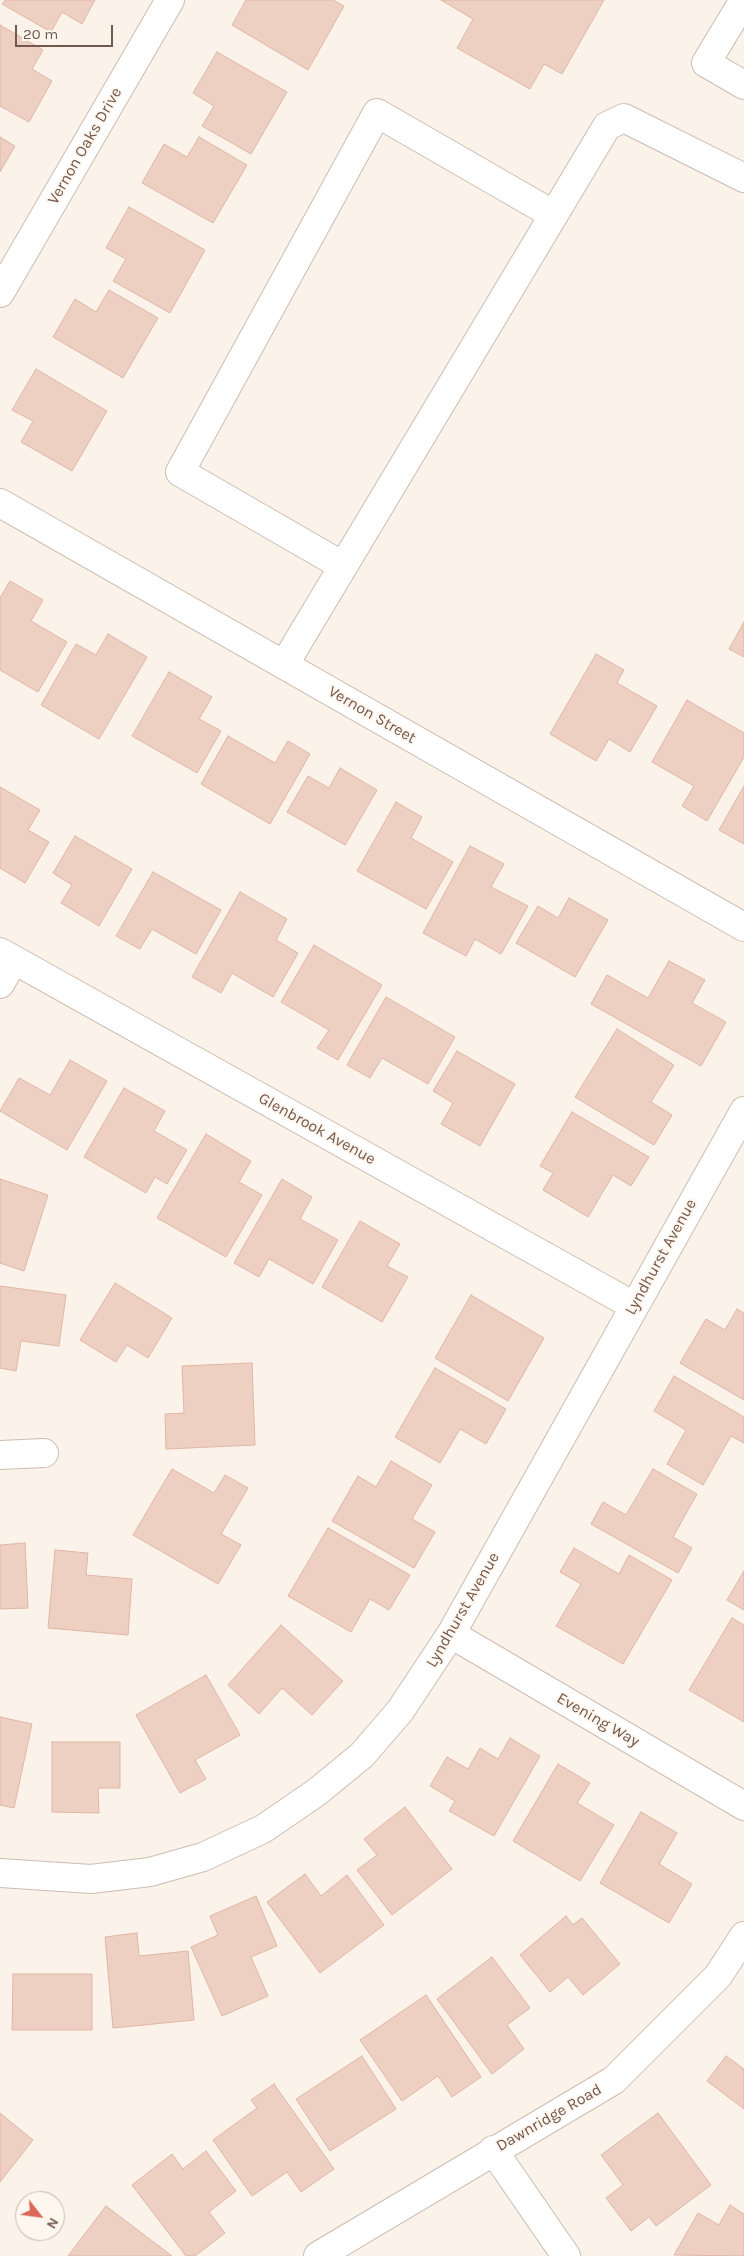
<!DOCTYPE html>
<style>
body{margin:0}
#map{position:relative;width:744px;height:2256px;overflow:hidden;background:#fbf2e9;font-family:Karla,sans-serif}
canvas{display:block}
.north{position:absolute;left:15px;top:2191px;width:50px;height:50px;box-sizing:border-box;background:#fef7ef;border:1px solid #c7b7af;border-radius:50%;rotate:120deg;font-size:14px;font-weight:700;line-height:20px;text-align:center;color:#74584e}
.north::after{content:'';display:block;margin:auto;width:18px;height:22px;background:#db6858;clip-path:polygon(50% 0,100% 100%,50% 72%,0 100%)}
.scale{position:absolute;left:15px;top:25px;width:98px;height:22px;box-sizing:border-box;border:2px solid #74584e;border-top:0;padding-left:6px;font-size:15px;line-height:18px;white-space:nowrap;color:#74584e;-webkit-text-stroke:4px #fef7ef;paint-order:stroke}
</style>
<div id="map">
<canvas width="744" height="2256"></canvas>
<div class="north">N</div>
<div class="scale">20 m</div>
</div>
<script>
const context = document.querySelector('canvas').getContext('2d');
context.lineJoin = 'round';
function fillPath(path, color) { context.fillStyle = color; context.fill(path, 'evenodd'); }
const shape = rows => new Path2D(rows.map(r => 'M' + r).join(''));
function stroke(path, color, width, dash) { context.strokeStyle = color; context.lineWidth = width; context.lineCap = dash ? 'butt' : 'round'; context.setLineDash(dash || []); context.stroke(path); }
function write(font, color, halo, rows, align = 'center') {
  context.font = font + ' Karla,sans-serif'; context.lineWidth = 4; context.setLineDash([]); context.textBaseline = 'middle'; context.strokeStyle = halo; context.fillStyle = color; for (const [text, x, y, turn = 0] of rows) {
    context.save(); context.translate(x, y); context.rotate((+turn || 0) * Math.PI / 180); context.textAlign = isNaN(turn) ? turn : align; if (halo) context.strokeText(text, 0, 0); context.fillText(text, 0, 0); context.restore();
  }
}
const building = shape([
 [5,0,95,0,82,24,62,12,51,32,2,4,5,0],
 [246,0,333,0,344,6,308,70,232,25,246,0],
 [441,0,604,0,562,74,544,64,530,89,457,48,473,19,441,0],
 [0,25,43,50,32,69,52,81,29,122,0,106,0,25],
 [217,52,287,92,251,154,202,126,214,106,193,93,217,52],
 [0,137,15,146,0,172,0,137],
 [199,137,247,165,213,223,142,183,164,144,187,157,199,137],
 [129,207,205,250,170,313,113,281,126,259,106,248,129,207],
 [109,290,158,318,123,378,53,337,75,299,96,312,109,290],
 [36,369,107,411,72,471,21,442,33,421,12,410,36,369],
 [10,581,43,600,31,621,67,642,38,692,0,670,0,598,10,581],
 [744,622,744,657,729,649,744,622],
 [108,634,147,657,99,739,41,705,76,644,96,655,108,634],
 [596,654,624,670,617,683,657,706,630,752,609,739,596,761,550,734,596,654],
 [169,672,212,697,199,719,221,731,197,773,132,736,169,672],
 [687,700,744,733,744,757,707,821,682,806,694,786,652,762,687,700],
 [228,736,275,763,288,741,310,754,270,824,201,784,228,736],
 [340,768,377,790,345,845,287,812,308,776,329,788,340,768],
 [744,786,744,844,719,830,744,786],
 [0,787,40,810,28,830,49,842,25,883,0,868,0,787],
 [396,802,422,817,411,838,453,862,426,909,357,871,396,802],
 [75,836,132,869,99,926,61,903,72,885,53,873,75,836],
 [470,846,504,864,491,887,528,906,501,954,475,939,466,956,423,933,470,846],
 [153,872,221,910,196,954,152,929,140,949,116,936,153,872],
 [240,892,287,919,276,940,298,953,273,997,232,973,221,993,192,977,240,892],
 [569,898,608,920,575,977,516,943,538,906,558,918,569,898],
 [314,945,382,985,338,1060,317,1048,329,1030,281,1002,314,945],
 [669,961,705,980,692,1003,726,1022,701,1066,591,1004,607,975,648,998,669,961],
 [386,997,455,1037,428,1084,382,1058,370,1078,347,1065,386,997],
 [617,1029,674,1065,651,1102,672,1115,654,1145,575,1097,617,1029],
 [457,1051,515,1084,480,1146,441,1124,453,1103,433,1091,457,1051],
 [70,1060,107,1081,67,1150,0,1111,19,1078,50,1095,70,1060],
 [124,1088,165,1111,154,1131,187,1150,167,1184,155,1177,146,1193,84,1157,124,1088],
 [572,1112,649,1157,631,1186,613,1175,588,1217,543,1190,553,1173,540,1166,572,1112],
 [206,1134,251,1161,239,1182,262,1195,226,1257,157,1218,206,1134],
 [0,1179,48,1195,24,1271,0,1263,0,1179],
 [282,1179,312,1197,300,1219,338,1240,313,1284,269,1259,259,1277,234,1263,282,1179],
 [360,1221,400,1244,387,1266,408,1277,382,1322,322,1287,360,1221],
 [115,1283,172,1318,148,1358,127,1345,116,1362,80,1340,115,1283],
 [0,1286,66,1295,59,1346,21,1341,16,1371,0,1368,0,1286],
 [471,1295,544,1338,508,1401,435,1358,471,1295],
 [737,1309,744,1313,744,1400,680,1363,706,1319,725,1330,737,1309],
 [252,1363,255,1445,166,1449,165,1414,184,1413,182,1366,252,1363],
 [435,1368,506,1409,486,1444,460,1429,440,1463,395,1437,435,1368],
 [674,1376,744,1417,744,1443,731,1436,703,1485,667,1464,686,1430,654,1411,674,1376],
 [391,1461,432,1485,412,1519,435,1532,414,1568,332,1521,358,1476,376,1487,391,1461],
 [172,1469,214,1493,225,1475,248,1488,221,1534,241,1545,218,1584,133,1535,172,1469],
 [653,1469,697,1494,673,1537,692,1548,678,1573,591,1524,603,1502,626,1515,653,1469],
 [328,1528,410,1575,389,1610,370,1599,351,1632,288,1596,328,1528],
 [25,1543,28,1608,0,1609,0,1545,25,1543],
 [574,1548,619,1574,629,1555,672,1580,623,1664,556,1626,581,1584,560,1572,574,1548],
 [55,1550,88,1553,86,1575,132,1579,128,1635,48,1628,55,1550],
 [744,1571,744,1610,727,1600,744,1571],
 [732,1618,744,1625,744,1722,689,1690,732,1618],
 [281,1625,343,1681,312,1715,282,1688,259,1714,228,1685,281,1625],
 [206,1675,240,1735,195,1760,206,1779,180,1793,136,1715,206,1675],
 [0,1717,32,1724,14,1808,0,1805,0,1717],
 [510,1738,540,1756,494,1836,449,1811,455,1801,430,1786,447,1757,468,1769,480,1748,498,1759,510,1738],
 [52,1742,120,1742,120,1788,98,1788,99,1813,52,1812,52,1742],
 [558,1764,590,1783,577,1803,614,1825,580,1881,513,1841,558,1764],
 [405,1807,452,1869,392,1915,357,1870,377,1855,364,1839,405,1807],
 [641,1812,677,1833,659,1864,692,1884,669,1923,600,1883,641,1812],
 [305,1874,321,1896,347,1875,384,1925,320,1973,267,1902,305,1874],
 [256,1896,277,1946,251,1957,268,1996,222,2016,191,1947,218,1935,210,1916,256,1896],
 [566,1916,573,1925,582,1918,620,1964,583,1995,568,1977,550,1992,520,1955,566,1916],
 [137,1933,139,1956,188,1951,194,2020,113,2028,105,1937,137,1933],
 [492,1957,530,2008,507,2025,524,2049,492,2074,437,1999,492,1957],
 [13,1974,92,1974,92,2030,12,2030,13,1974],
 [426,1995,481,2077,452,2097,438,2076,402,2101,360,2040,426,1995],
 [362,2056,396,2109,330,2151,296,2099,362,2056],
 [726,2056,744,2069,744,2109,707,2081,726,2056],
 [274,2084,334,2169,301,2192,287,2172,252,2196,213,2140,257,2108,251,2100,274,2084],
 [0,2113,33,2140,0,2182,0,2113],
 [658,2113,711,2185,656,2226,649,2217,631,2231,606,2198,623,2185,601,2155,658,2113],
 [206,2151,236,2191,209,2212,225,2233,195,2256,186,2256,132,2185,172,2154,183,2169,206,2151],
 [730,2205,744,2214,744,2256,674,2255,698,2213,719,2225,730,2205],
 [106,2206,172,2256,68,2256,106,2206]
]);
fillPath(building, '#eed0c3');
stroke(building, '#e0b5a4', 1);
const minor = shape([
 [744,0,706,63,744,85],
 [0,293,170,0],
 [0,503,744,927],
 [343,566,180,472,377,113,554,215],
 [284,665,607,126,624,118,744,178],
 [0,952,634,1306],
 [0,984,14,960],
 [0,1455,44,1453],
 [451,1634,744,1806],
 [0,1873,91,1879,150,1872,203,1857,263,1829,317,1792,362,1755,400,1711,451,1634,744,1111],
 [493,2150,566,2256],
 [318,2256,614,2080,718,1976,744,1936]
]);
stroke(minor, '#cebcb2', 30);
stroke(minor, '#fff', 28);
write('16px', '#74584e', '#fef7ef', [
 ["Vernon Oaks Drive",85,146,-60],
 ["Vernon Street",372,715,30],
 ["Glenbrook Avenue",317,1129,29],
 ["Lyndhurst Avenue",661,1257,-61],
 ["Lyndhurst Avenue",463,1610,-60],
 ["Evening Way",598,1720,30],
 ["Dawnridge Road",549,2118,-30]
]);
</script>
